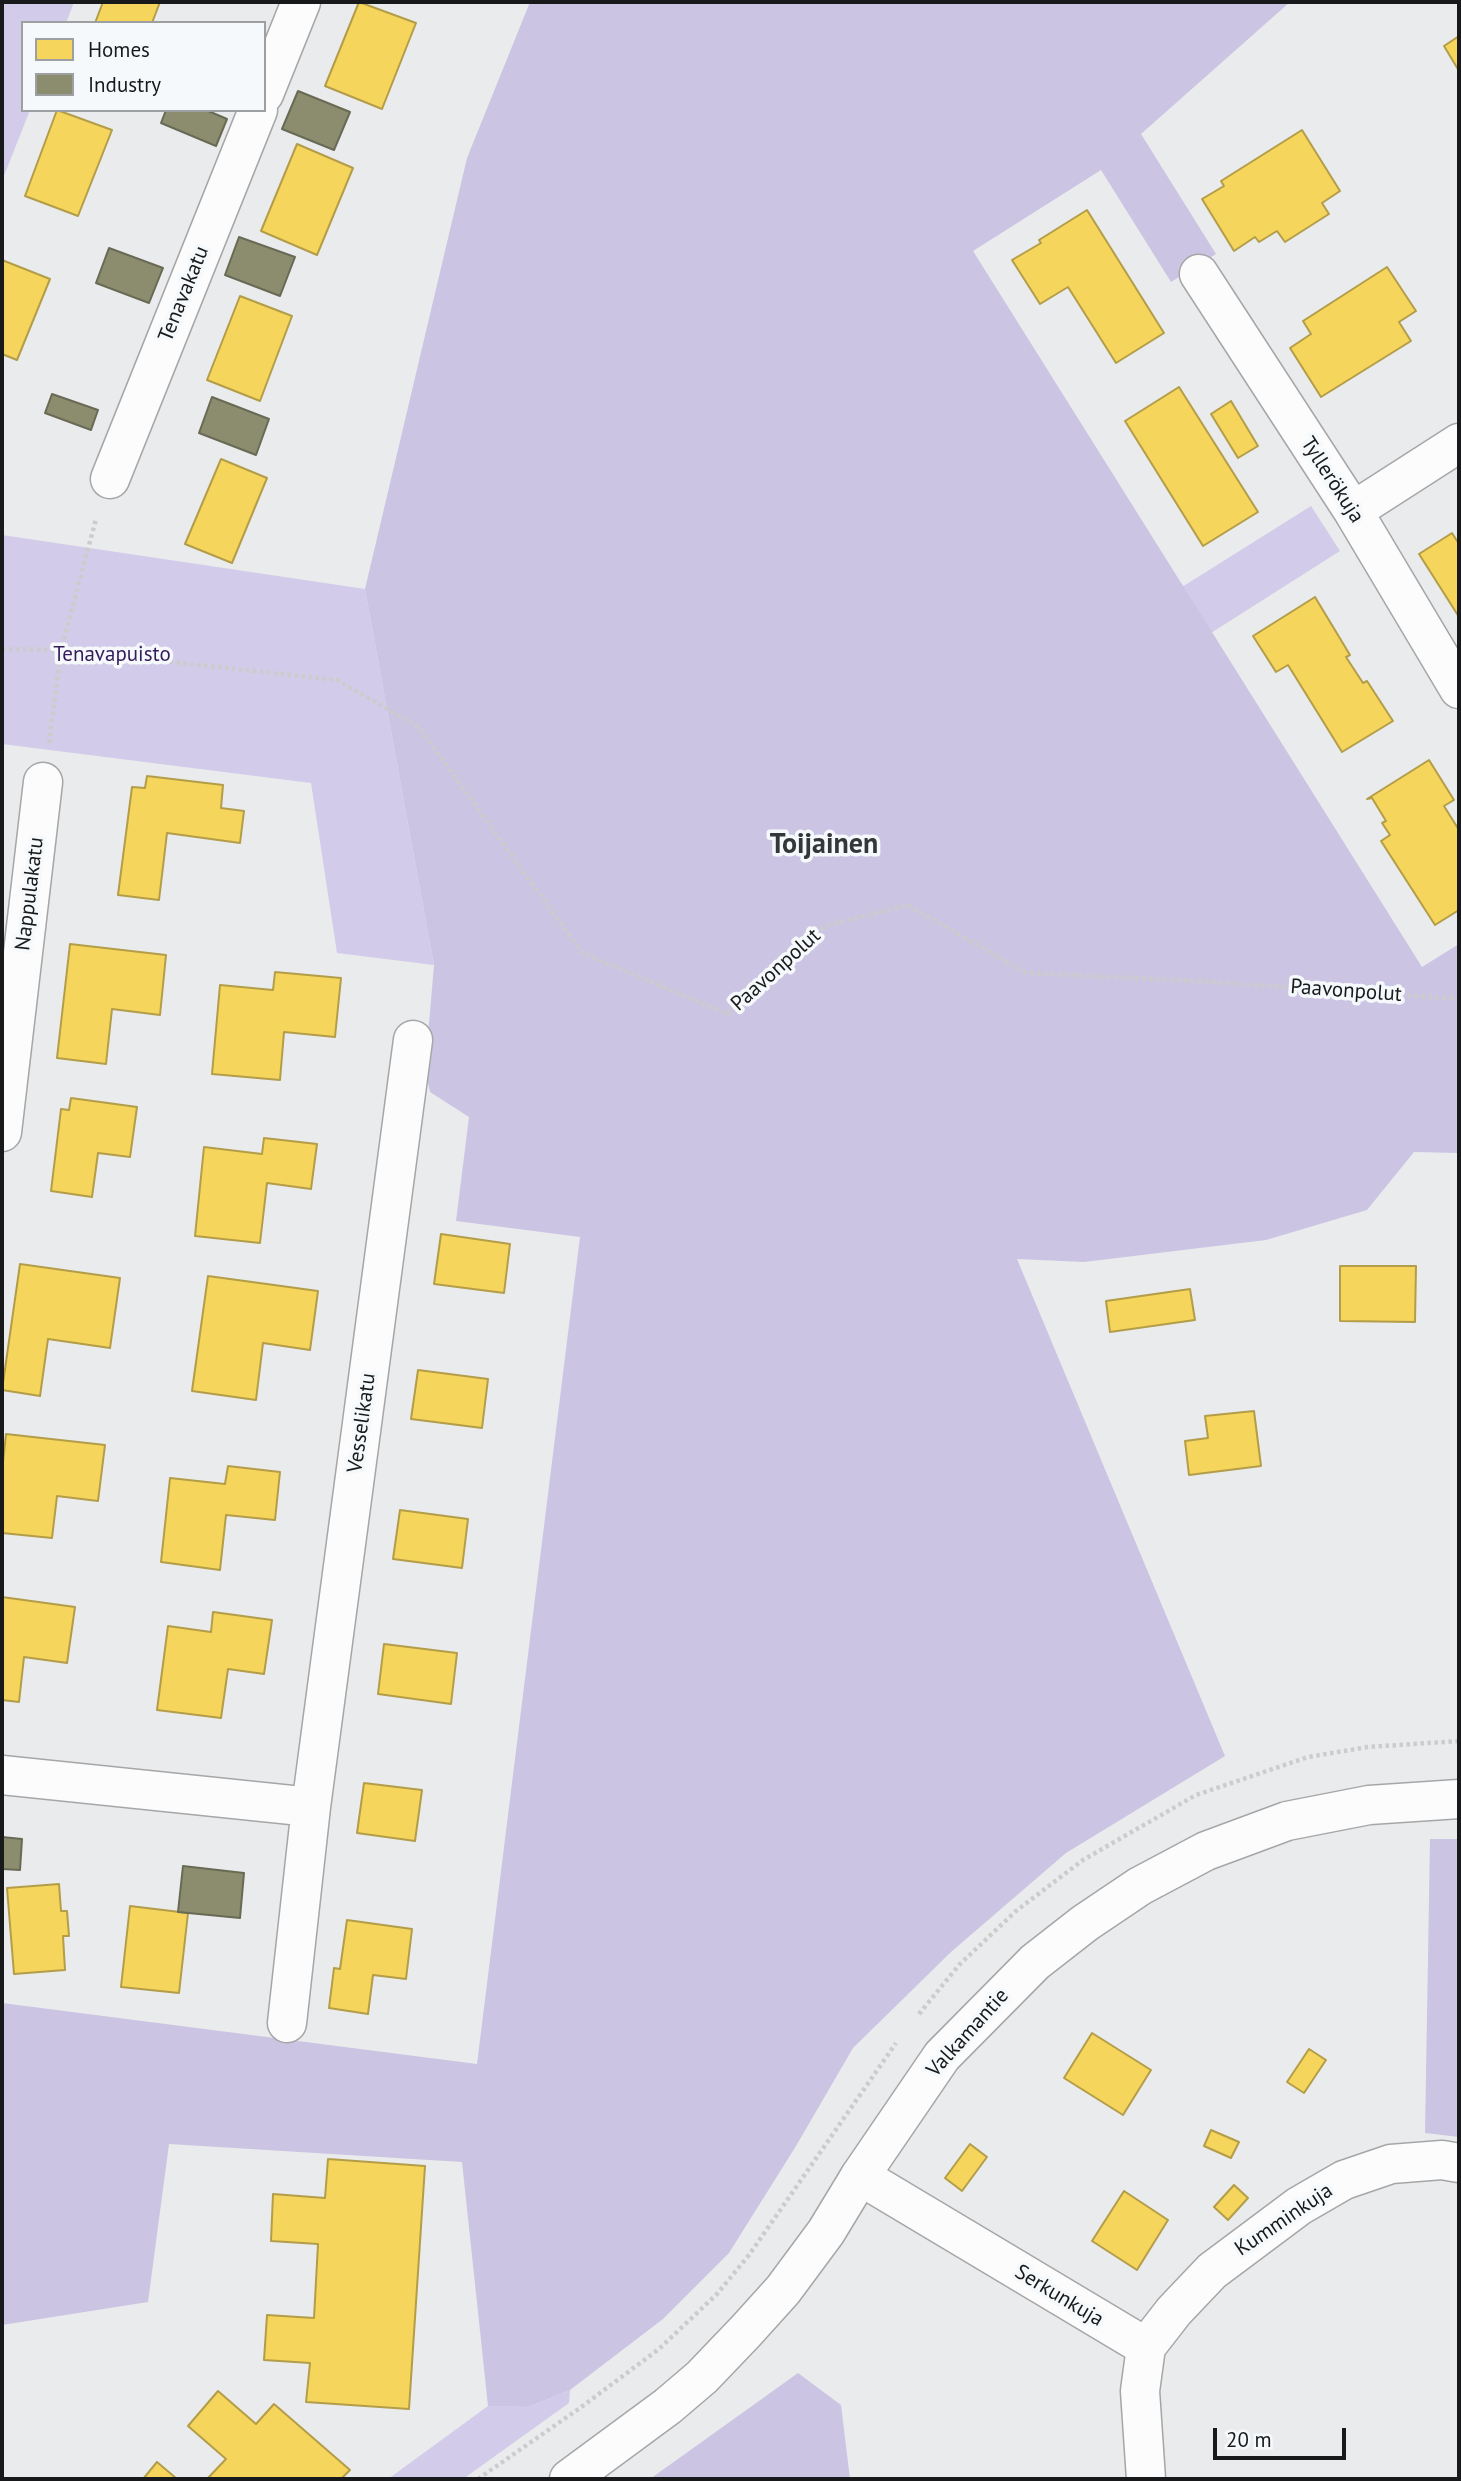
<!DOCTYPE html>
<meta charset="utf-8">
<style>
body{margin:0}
#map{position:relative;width:1461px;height:2481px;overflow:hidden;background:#eaebed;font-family:"PT Sans",sans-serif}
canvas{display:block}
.frame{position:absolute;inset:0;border:4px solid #18191a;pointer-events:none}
.legend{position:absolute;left:21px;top:21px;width:245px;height:91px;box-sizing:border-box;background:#f6f9fb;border:2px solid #9d9fa1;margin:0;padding:9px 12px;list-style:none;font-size:21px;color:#18191a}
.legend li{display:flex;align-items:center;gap:14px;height:35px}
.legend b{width:35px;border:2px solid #9d9fa1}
.scale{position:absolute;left:1213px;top:2428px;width:133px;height:32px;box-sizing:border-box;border:4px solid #18191a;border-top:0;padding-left:9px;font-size:21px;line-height:24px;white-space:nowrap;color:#18191a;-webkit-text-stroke:5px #f6f9fb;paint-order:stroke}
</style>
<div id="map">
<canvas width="1461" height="2481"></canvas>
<div class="frame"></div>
<ul class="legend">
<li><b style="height:19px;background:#f6d55c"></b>Homes</li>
<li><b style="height:19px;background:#8c8c6e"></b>Industry</li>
</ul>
<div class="scale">20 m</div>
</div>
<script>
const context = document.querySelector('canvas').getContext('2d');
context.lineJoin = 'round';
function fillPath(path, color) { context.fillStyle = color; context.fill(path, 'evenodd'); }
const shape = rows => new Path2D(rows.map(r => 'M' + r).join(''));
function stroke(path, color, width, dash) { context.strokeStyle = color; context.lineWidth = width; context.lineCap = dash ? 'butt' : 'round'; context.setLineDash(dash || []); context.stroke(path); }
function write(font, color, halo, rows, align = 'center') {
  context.font = font + ' "PT Sans",sans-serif'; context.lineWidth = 7; context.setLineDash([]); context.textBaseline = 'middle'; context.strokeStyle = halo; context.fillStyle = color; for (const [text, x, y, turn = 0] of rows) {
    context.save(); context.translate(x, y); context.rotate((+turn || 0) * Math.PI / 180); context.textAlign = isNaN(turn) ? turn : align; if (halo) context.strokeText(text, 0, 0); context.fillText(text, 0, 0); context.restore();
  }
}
fillPath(shape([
 [2,2,74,2,66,23,23,23,23,110,30,110,2,181],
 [1311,506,1340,551,1211,633,1182,587],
 [2,535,365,589,434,965,337,953,311,783,2,744],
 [570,2390,569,2403,463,2479,388,2479,488,2406,528,2407]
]), '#d3cbea');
fillPath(shape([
 [530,2,1290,2,1141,134,1216,254,1171,282,1101,170,973,251,1422,967,1459,944,1459,1153,1414,1152,1367,1210,1266,1240,1084,1262,1017,1259,1225,1756,1066,1853,951,1952,853,2048,796,2146,729,2253,663,2319,570,2390,528,2407,488,2406,462,2162,169,2144,148,2302,2,2325,2,2003,477,2064,580,1237,456,1221,469,1117,430,1092,425,1070,434,965,365,589,467,158],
 [1430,1839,1459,1839,1459,2137,1425,2133],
 [798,2373,841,2405,850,2479,650,2479]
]), '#ccc4e3');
const homes = shape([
 [103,2,160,2,152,23,95,23,103,2],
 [359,2,416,23,382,109,325,86,359,2],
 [1459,36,1459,71,1444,46,1459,36],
 [57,110,112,130,78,216,25,196,57,110],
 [1302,130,1340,191,1322,203,1329,214,1285,242,1277,231,1259,242,1255,237,1234,251,1202,199,1224,186,1221,181,1302,130],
 [297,144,353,168,317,255,261,231,297,144],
 [1087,210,1164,333,1116,363,1068,287,1040,304,1012,260,1041,243,1039,240,1087,210],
 [2,260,50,279,17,360,2,354,2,260],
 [1387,267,1416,311,1399,322,1411,341,1321,397,1290,348,1311,334,1303,321,1387,267],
 [240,296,292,316,260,401,207,380,240,296],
 [1179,387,1258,512,1203,546,1125,421,1179,387],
 [1231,401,1258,446,1238,458,1211,414,1231,401],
 [221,459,267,478,232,563,185,544,221,459],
 [1452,533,1459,544,1459,617,1419,554,1452,533],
 [1315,597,1350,655,1346,657,1363,683,1367,681,1393,721,1342,752,1288,665,1276,672,1253,636,1315,597],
 [1429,760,1454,800,1444,806,1459,830,1459,910,1435,925,1381,841,1390,835,1382,823,1386,821,1372,798,1367,799,1429,760],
 [147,776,223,785,221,808,244,811,240,843,167,833,159,900,118,895,132,787,145,788,147,776],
 [70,944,166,955,160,1015,112,1009,106,1064,57,1058,70,944],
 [275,972,341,978,335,1037,284,1032,280,1080,212,1074,220,985,273,990,275,972],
 [71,1098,137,1107,130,1157,98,1153,92,1197,51,1191,61,1109,69,1110,71,1098],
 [264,1138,317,1144,311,1189,267,1183,260,1243,195,1236,204,1147,262,1154,264,1138],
 [441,1234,510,1244,504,1293,434,1284,441,1234],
 [20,1264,120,1278,110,1348,48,1339,40,1396,2,1390,20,1264],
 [1340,1266,1416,1266,1415,1322,1340,1321,1340,1266],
 [208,1276,318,1291,310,1350,263,1343,256,1400,192,1391,208,1276],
 [1190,1289,1195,1320,1110,1332,1106,1301,1190,1289],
 [418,1370,488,1379,482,1428,411,1419,418,1370],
 [1254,1411,1261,1466,1189,1475,1185,1441,1208,1438,1205,1416,1254,1411],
 [6,1434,105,1445,98,1501,57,1496,52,1538,2,1533,2,1471,6,1434],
 [228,1466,280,1472,275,1520,226,1515,220,1570,161,1562,170,1478,225,1484,228,1466],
 [400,1510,468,1519,462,1568,393,1559,400,1510],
 [2,1597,75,1607,67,1663,24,1657,19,1702,2,1700,2,1597],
 [213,1612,272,1620,264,1674,228,1669,221,1718,157,1710,168,1626,211,1632,213,1612],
 [384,1644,457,1653,451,1704,378,1694,384,1644],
 [364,1783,422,1790,415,1841,357,1833,364,1783],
 [59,1884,61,1911,67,1911,69,1936,63,1936,65,1970,14,1974,7,1888,59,1884],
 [130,1906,188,1913,179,1993,121,1987,130,1906],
 [347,1920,412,1929,406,1979,373,1975,368,2014,329,2008,334,1968,340,1969,347,1920],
 [1092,2033,1151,2070,1123,2115,1064,2078,1092,2033],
 [1309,2049,1326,2060,1304,2093,1287,2082,1309,2049],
 [1211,2130,1239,2142,1231,2158,1204,2146,1211,2130],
 [970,2144,987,2157,962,2191,945,2178,970,2144],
 [328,2159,425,2166,409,2409,306,2402,310,2363,264,2360,267,2315,314,2318,318,2244,271,2241,273,2194,325,2198,328,2159],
 [1234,2185,1248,2198,1228,2220,1214,2207,1234,2185],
 [1124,2191,1168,2220,1137,2270,1092,2241,1124,2191],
 [218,2391,256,2424,274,2404,350,2470,341,2479,207,2479,226,2459,188,2426,218,2391],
 [157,2462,177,2479,143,2479,157,2462]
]);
fillPath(homes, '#f6d55c');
stroke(homes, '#b39d48', 2);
const industry = shape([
 [298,91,350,112,334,150,282,129,298,91],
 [166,110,206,110,227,119,216,146,161,123,166,110],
 [239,237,295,257,280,296,225,275,239,237],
 [109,248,163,268,149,303,96,283,109,248],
 [52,394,98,410,91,430,45,413,52,394],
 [212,397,269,419,256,455,199,433,212,397],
 [2,1837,22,1839,20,1870,2,1869,2,1837],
 [183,1866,244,1873,240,1918,178,1912,183,1866]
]);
fillPath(industry, '#8c8c6e');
stroke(industry, '#696a55', 2);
const street = shape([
 [264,94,301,2],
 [1199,274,1353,511,1459,689],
 [110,479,258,110],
 [1353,511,1459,443],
 [2,1132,43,782],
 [2,1775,311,1807,413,1040],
 [287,2023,311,1807],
 [860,2176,1146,2347,1140,2391,1146,2479],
 [1146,2347,1174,2311,1212,2271,1299,2206,1344,2180,1391,2164,1442,2160,1459,2163]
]);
const secondary = shape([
 [569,2479,668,2406,702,2377,746,2331,783,2290,826,2232,860,2176,942,2056,1035,1962,1085,1923,1140,1886,1206,1851,1287,1821,1369,1805,1459,1799]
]);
stroke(street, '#a5a6a8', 41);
stroke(secondary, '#a5a6a8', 41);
stroke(shape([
 [2,649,61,650,337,680,419,727,582,953,728,1014,825,926,908,905,1026,973,1197,981,1459,999],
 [49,743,61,650,96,519],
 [919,2014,959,1965,1016,1911,1083,1860,1196,1795,1308,1757,1368,1747,1459,1741],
 [478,2479,580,2408,659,2349,717,2294,749,2255,896,2043]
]), '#ccc', 4.5, [3.5, 3.5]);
stroke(street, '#fcfcfc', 38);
stroke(secondary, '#fcfcfc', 38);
write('21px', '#18191a', '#f6f9fb', [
 ["Tenavakatu",184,294,-68],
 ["Tyllerökuja",1332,480,57],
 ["Nappulakatu",30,894,-83],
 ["Paavonpolut",776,970,-42],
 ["Paavonpolut",1346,991,4],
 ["Vesselikatu",362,1423,-82],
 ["Valkamantie",968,2033,-48],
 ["Kumminkuja",1284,2220,-34],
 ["Serkunkuja",1059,2296,31]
]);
write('21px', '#341b5a', '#f6f9fb', [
 ["Tenavapuisto",112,655]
]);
write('bold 28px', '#343638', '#f6f9fb', [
 ["Toijainen",824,845]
]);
</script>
